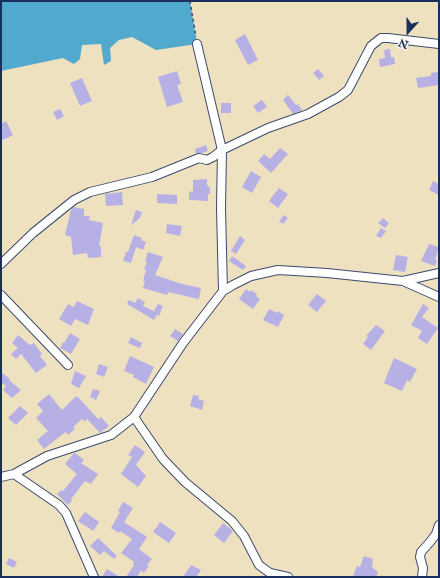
<!DOCTYPE html>
<style>
body{margin:0}
#map{position:relative;width:440px;height:578px;overflow:hidden;background:#eee1c0;font-family:"IM FELL English",serif}
canvas{display:block}
.frame{position:absolute;inset:0;border:2px solid #1b2f5e;pointer-events:none}
.north{position:absolute;left:388px;top:12px;width:40px;height:40px;-webkit-text-stroke:3px #fbf7ec;paint-order:stroke;rotate:201deg;font-size:11px;font-weight:700;line-height:16px;text-align:center;color:#1b2f5e}
.north::after{content:'';display:block;margin:auto;width:14px;height:18px;background:#1b2f5e;clip-path:polygon(50% 0,100% 100%,50% 72%,0 100%)}
</style>
<div id="map">
<canvas width="440" height="578"></canvas>
<div class="frame"></div>
<div class="north">N</div>
</div>
<script>
const context = document.querySelector('canvas').getContext('2d');
context.lineJoin = 'round';
function fillPath(path, color) { context.fillStyle = color; context.fill(path, 'evenodd'); }
const shape = rows => new Path2D(rows.map(r => 'M' + r).join(''));
function stroke(path, color, width, dash) { context.strokeStyle = color; context.lineWidth = width; context.lineCap = dash ? 'butt' : 'round'; context.setLineDash(dash || []); context.stroke(path); }
fillPath(shape([
 [1,1,190,1,197,44,156,50,132,37,119,40,110,48,111,61,104,65,101,44,82,45,80,59,74,64,63,58,1,71]
]), '#51a9ce');
fillPath(shape([
 [245,34,258,60,248,65,235,40],
 [390,49,391,57,394,57,395,64,380,67,379,59,385,58,384,50],
 [318,69,324,76,319,80,313,73],
 [177,71,181,84,177,85,183,102,167,107,158,77],
 [438,72,439,85,418,88,416,78,431,76,431,73],
 [82,78,92,101,80,106,70,83],
 [288,95,296,105,298,104,302,110,293,114,283,100],
 [262,100,267,107,258,113,253,106],
 [221,103,231,103,231,113,221,113],
 [60,109,64,116,57,120,53,112],
 [6,121,13,135,3,140,1,137,1,124],
 [206,145,208,151,202,153,196,153,195,149],
 [280,148,288,154,271,173,258,161,264,154,270,159],
 [251,171,261,177,252,193,242,187],
 [207,179,207,184,208,187,210,187,210,194,208,194,208,201,189,200,189,192,193,191,193,180],
 [433,181,439,184,439,195,429,190],
 [279,188,288,194,278,208,269,201],
 [122,192,123,205,106,206,105,194],
 [157,194,177,195,177,204,157,203],
 [74,207,84,209,84,216,90,216,89,220,103,223,99,246,101,246,101,257,88,258,87,253,73,255,71,237,65,235,71,210],
 [136,210,142,212,140,218,131,225],
 [284,215,288,218,283,224,279,221],
 [383,218,389,223,385,228,378,223],
 [167,224,182,226,180,236,166,233],
 [381,228,386,231,381,238,376,236],
 [134,235,142,238,141,240,146,242,143,250,136,247,131,263,123,261,126,252,128,252],
 [240,236,245,240,236,254,231,251],
 [429,244,439,247,435,260,437,260,435,266,421,261],
 [148,252,163,257,155,275,182,284,201,288,199,299,168,292,167,295,143,288,145,281,143,281,146,270,144,270,147,262,145,261],
 [396,255,408,257,405,272,393,270],
 [232,256,246,266,243,270,229,261],
 [246,289,250,292,251,290,257,294,256,296,260,299,253,309,239,299],
 [317,294,326,301,317,312,308,305],
 [138,298,145,302,143,306,154,311,158,304,163,306,159,316,157,315,154,320,127,304,129,300,135,303],
 [77,301,94,309,88,325,75,319,71,326,59,319,68,304,74,307],
 [423,304,429,308,422,317,438,328,427,344,418,338,422,331,411,325],
 [269,309,277,313,278,311,284,315,278,327,263,320],
 [376,325,385,331,371,350,363,344,368,337,366,336],
 [175,329,183,334,178,341,170,336],
 [70,333,80,339,71,354,60,348,63,342,64,343],
 [18,335,30,345,34,343,42,354,40,356,47,365,36,373,21,354,16,359,11,354,18,348,12,343],
 [131,337,142,343,140,348,128,343],
 [130,356,154,367,146,384,133,377,134,375,124,371],
 [394,358,417,369,410,382,407,380,402,391,384,383],
 [99,364,108,367,104,377,96,374],
 [75,371,86,376,79,388,71,384],
 [1,372,10,379,9,380,21,390,12,398,3,390,6,386,1,383],
 [93,389,100,391,96,400,90,397],
 [49,394,62,410,75,397,78,397,98,419,101,417,109,426,100,433,87,419,85,422,82,419,73,427,75,429,68,435,66,432,63,434,44,449,37,440,48,431,36,418,43,411,37,404],
 [193,395,199,396,198,399,204,401,202,410,190,406],
 [20,406,28,413,16,425,8,418],
 [135,445,145,452,136,465,146,476,138,487,121,474,132,457,128,455],
 [74,453,75,453,84,460,81,463,98,474,91,484,85,481,71,499,72,501,68,505,57,494,62,490,63,491,77,474,65,464],
 [123,502,133,508,124,522,147,537,139,549,152,559,147,565,149,566,144,573,141,570,137,577,126,577,134,565,133,564,134,562,121,553,132,539,120,531,119,533,111,528,120,512,118,511],
 [85,512,99,522,93,531,78,521],
 [160,522,176,533,169,543,153,532],
 [223,523,233,531,224,543,214,535],
 [98,538,117,556,114,559,104,551,100,555,90,546],
 [364,556,373,559,372,567,378,572,376,577,357,577,353,575,357,566,360,567],
 [9,558,17,562,14,568,6,564],
 [191,565,201,570,196,577,183,577],
 [107,569,120,577,102,577]
]), '#b7b0e5');
const minor = shape([
 [197,44,222,150,221,208,223,291],
 [1,264,33,233,74,200,90,192,152,177,199,158,207,160,213,157,222,150,268,128,308,114,339,97,348,90,371,46,381,38,388,38,439,44],
 [403,281,439,297],
 [1,295,68,365],
 [134,417,163,459,185,482,232,521,244,536,259,565,270,573,288,577],
 [14,474,59,505,66,513,94,577],
 [1,477,14,474,47,456,111,435,134,417,183,343,223,291,233,285,251,276,278,270,327,273,403,281,439,273],
 [422,577,423,568,420,557,421,552,430,542,436,534,439,525]
]);
stroke(minor, '#3b4a6d', 10);
stroke(shape([
 [190,1,196,37]
]), '#3b4a6d', 1.5, [3, 3]);
stroke(minor, '#fff', 8);
</script>
